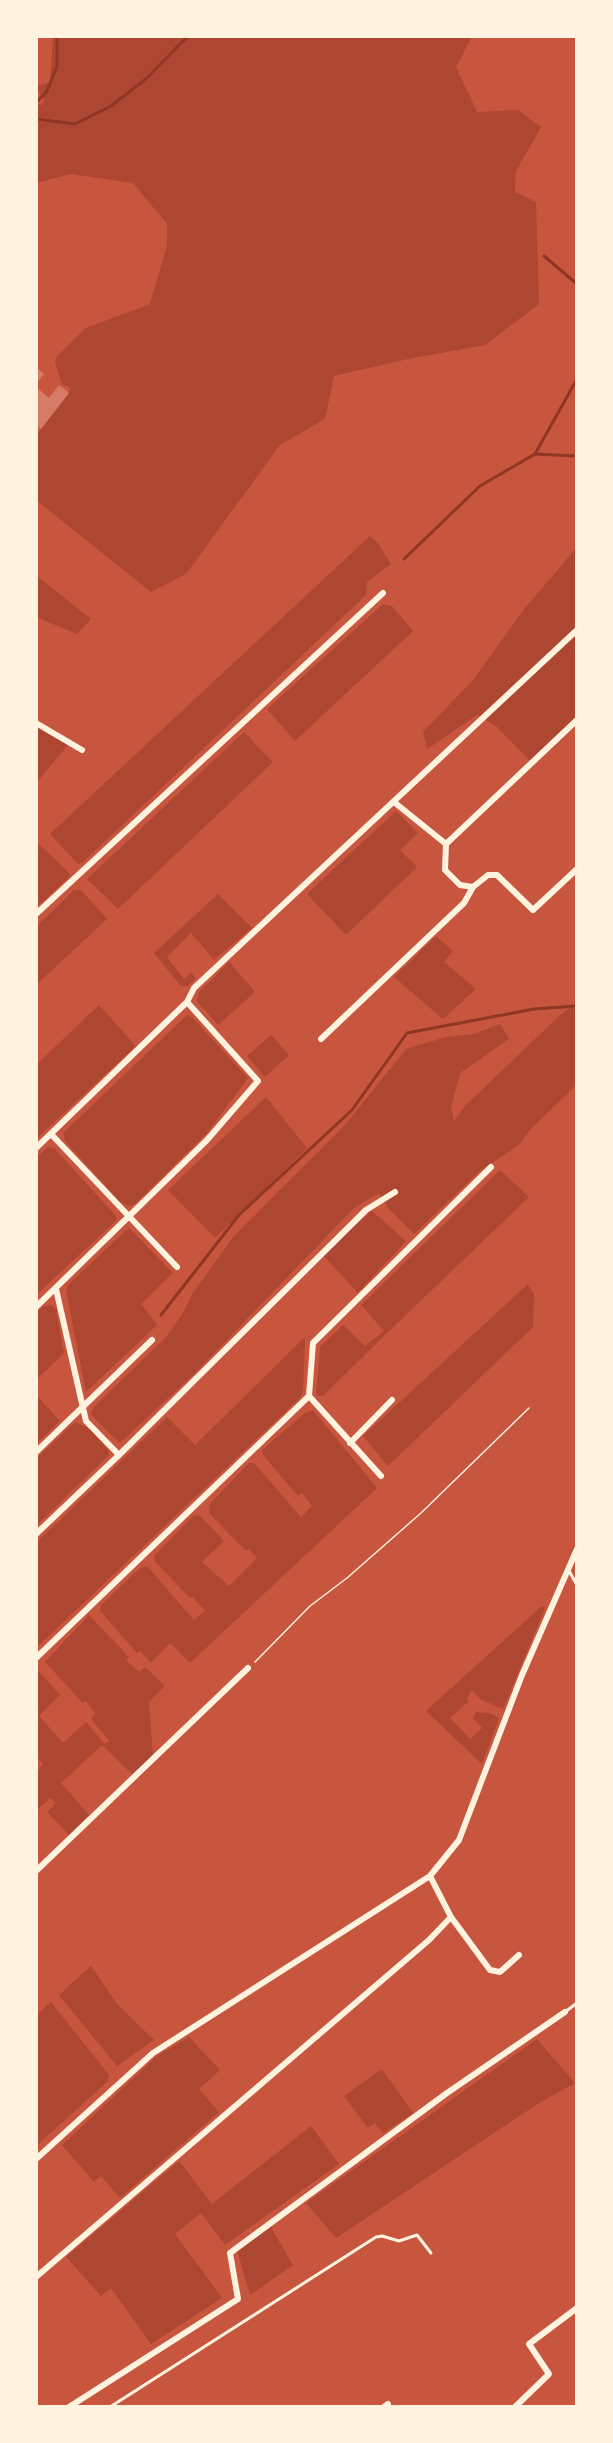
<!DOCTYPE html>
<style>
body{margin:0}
#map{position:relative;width:613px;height:2443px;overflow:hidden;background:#c8553d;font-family:"Varela Round",sans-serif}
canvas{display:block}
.frame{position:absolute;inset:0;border:38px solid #fff3e0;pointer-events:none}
</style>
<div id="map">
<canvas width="613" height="2443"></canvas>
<div class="frame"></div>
</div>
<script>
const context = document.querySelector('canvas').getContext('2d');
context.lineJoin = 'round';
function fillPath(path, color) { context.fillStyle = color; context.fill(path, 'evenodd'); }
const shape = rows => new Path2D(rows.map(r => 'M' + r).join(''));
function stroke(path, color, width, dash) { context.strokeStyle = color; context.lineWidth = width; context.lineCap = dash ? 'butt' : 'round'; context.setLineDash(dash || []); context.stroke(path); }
fillPath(shape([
 [53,36,472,36,456,67,477,112,518,110,541,127,516,171,515,192,536,202,539,304,485,345,408,359,334,376,325,419,280,445,186,574,151,592,36,500,36,436,71,388,62,384,55,362,57,356,86,328,150,304,167,245,167,224,133,183,71,174,36,183,36,104,42,105,44,100,36,86,50,82],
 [370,536,377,542,391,564,367,582,366,595,82,863,78,864,50,834],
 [577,547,577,720,532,763,496,726,477,715,427,749,423,732,473,680,525,608],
 [36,575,91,619,77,634,36,617],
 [383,604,392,606,413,631,295,741,267,709],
 [36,724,69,744,36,783],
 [244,732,273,762,118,909,87,879],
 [396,811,418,833,400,850,417,867,346,935,307,894],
 [39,844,71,875,36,908,36,847],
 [74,890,81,890,107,919,36,985,36,927],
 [218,894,252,928,214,960,191,933,167,957,184,979,191,973,196,978,188,986,181,986,154,953],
 [436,936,453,951,444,962,476,989,443,1019,394,977],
 [229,962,255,992,218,1025,197,1001,199,992],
 [577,1002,577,1084,529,1131,520,1144,480,1171,414,1234,388,1208,379,1193,353,1209,195,1373,120,1443,94,1418,91,1413,94,1407,166,1337,183,1313,192,1294,234,1236,345,1125,406,1049,446,1037,474,1034,500,1024,509,1039,460,1073,451,1108,454,1121,465,1106,558,1017],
 [99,1005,136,1046,36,1139,36,1065],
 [187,1015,192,1017,248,1078,207,1133,134,1205,129,1206,120,1202,65,1141,63,1133],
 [271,1035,289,1055,265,1077,247,1056],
 [266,1097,307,1148,215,1238,168,1190],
 [49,1147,55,1149,116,1216,117,1220,36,1295,36,1157],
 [500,1170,529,1197,387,1333,323,1396,316,1396,320,1347,343,1325,365,1346,384,1331,361,1305],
 [372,1211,406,1241,358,1293,322,1254],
 [130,1229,173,1273,141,1304,157,1325,86,1392,66,1290,68,1285,125,1231],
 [528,1284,534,1294,533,1327,388,1466,363,1436],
 [51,1305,56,1309,64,1353,36,1380,36,1313,44,1306],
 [305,1337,303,1392,301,1397,36,1648,36,1543,167,1417,195,1445],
 [36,1395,60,1421,36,1444],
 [313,1410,377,1488,190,1663,170,1643,151,1663,140,1651,137,1653,100,1611,101,1605,140,1568,147,1566,194,1620,205,1611,193,1597,190,1598,155,1562,154,1556,193,1516,199,1515,224,1541,202,1562,229,1586,257,1558,249,1549,246,1551,210,1514,209,1505,249,1463,254,1463,301,1517,312,1506,302,1493,298,1496,264,1456,262,1450,305,1413],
 [75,1422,89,1428,108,1450,109,1455,36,1526,36,1459],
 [542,1606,545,1608,503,1709,480,1699,472,1690,467,1698,468,1702,450,1718,470,1739,482,1728,473,1718,476,1712,490,1713,499,1718,482,1764,426,1711],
 [89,1615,129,1657,126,1660,139,1672,145,1667,165,1686,149,1702,153,1756,133,1775,102,1745,61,1783,89,1815,69,1835,47,1812,56,1803,50,1798,36,1811,36,1773,43,1764,36,1756,36,1668,60,1695,39,1716,63,1743,86,1722,105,1744,109,1741,91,1719,95,1713,86,1701,83,1703,45,1662],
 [91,1966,118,2005,154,2040,117,2066,59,1995],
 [51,2002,109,2075,108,2081,36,2146,36,2015],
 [189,2037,220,2070,199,2089,219,2112,120,2198,101,2176,94,2182,62,2145,157,2056],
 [537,2039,575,2083,539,2103,336,2238,306,2203],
 [382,2069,413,2113,383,2133,375,2123,368,2128,344,2096],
 [311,2126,339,2164,225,2245,201,2213,175,2234,222,2298,151,2344,111,2288,101,2296,66,2257,179,2161,212,2204],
 [271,2227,293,2265,250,2295,237,2250]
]), '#ae4732');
stroke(shape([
 [36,103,47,91,57,66,57,36],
 [36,119,75,124,111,106,147,78,188,36],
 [544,256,577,284],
 [535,454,577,456],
 [404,559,480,486,535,454,577,379],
 [161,1315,239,1215,352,1110,407,1033,534,1009,577,1006]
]), '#8f3625', 3);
fillPath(shape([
 [36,367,44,374,36,384],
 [59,385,69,393,41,429,36,425,36,387,49,398]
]), '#d67c66');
stroke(shape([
 [255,1662,310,1606,347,1578,421,1513,529,1408]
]), '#fff3e0', 1.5);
stroke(shape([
 [568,1569,577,1585],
 [565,2012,577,2003],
 [110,2407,376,2237,382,2236,399,2241,417,2235,431,2253]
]), '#fff3e0', 3);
stroke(shape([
 [36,723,82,750],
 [394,802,446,844,445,870,460,885,473,887,488,875,497,875,533,910,577,869],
 [446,844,577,720],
 [36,914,383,593],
 [321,1039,464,903,473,887],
 [51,1134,177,1267],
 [36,1148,187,1002,194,988,577,630],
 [56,1289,86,1421,119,1455],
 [36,1307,207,1140,258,1081,187,1002],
 [309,1396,381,1476],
 [350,1443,392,1400],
 [36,1452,152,1340],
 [36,1534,119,1455,366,1210,395,1192],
 [36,1658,309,1396,313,1343,491,1167],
 [36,1871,248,1668],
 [430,1876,451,1917,490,1970,500,1972,519,1955],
 [36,2159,153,2053,430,1876,459,1840,522,1675,577,1549],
 [36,2277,429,1940,451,1917],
 [69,2407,238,2299,230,2253,447,2093,565,2012],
 [384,2407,388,2404],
 [515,2407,549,2374,529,2344,577,2308]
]), '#fff3e0', 6);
</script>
